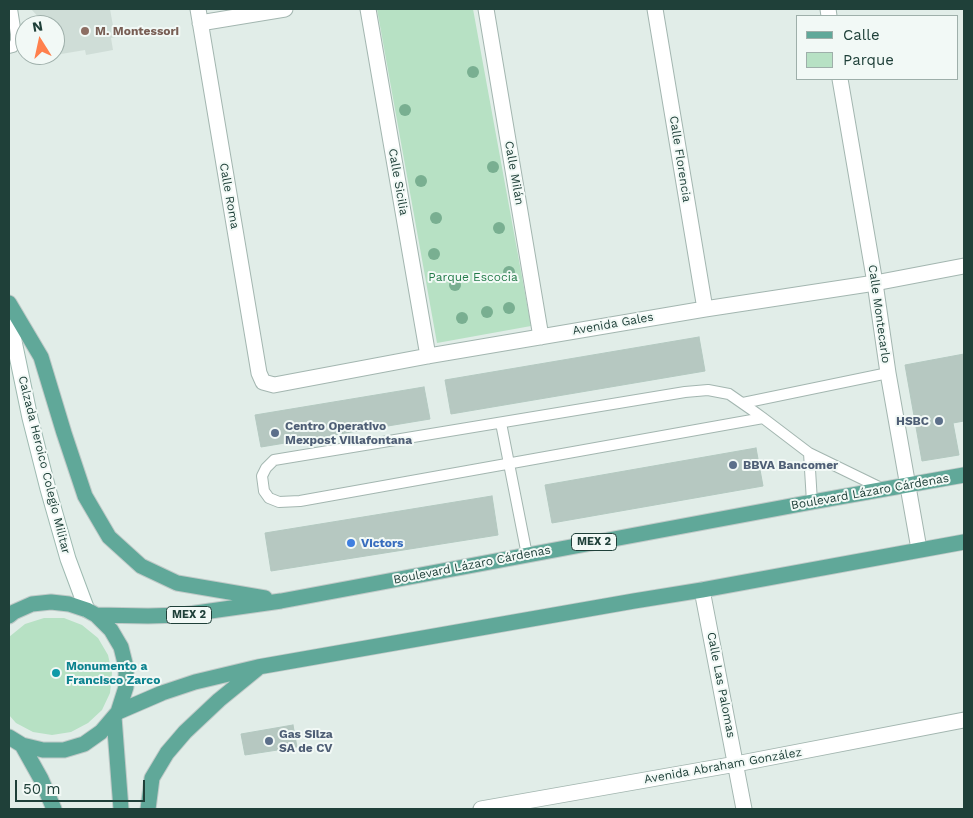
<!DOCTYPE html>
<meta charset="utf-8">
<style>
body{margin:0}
#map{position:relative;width:973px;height:818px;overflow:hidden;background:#e1ede8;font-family:"Work Sans",sans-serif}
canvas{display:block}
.frame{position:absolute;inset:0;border:10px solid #1f4039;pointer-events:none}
.legend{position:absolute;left:796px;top:15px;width:162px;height:65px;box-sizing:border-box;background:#f2f9f6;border:1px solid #9eafaa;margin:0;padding:6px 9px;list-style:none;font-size:15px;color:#1f4039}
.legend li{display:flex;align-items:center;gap:10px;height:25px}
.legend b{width:25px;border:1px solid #9eafaa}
.north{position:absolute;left:15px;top:15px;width:50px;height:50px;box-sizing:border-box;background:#f2f9f6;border:1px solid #9eafaa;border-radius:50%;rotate:350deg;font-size:14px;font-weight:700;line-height:20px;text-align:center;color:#1f4039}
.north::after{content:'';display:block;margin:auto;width:18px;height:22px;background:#ff804d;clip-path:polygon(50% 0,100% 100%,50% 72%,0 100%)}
.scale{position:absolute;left:15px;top:780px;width:130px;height:22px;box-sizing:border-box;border:2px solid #1f4039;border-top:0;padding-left:6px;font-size:15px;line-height:18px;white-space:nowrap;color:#1f4039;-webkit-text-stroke:4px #f2f9f6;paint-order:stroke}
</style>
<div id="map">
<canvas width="973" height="818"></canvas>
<div class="frame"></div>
<ul class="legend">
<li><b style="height:6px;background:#60a899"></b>Calle</li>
<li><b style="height:14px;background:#b7e1c4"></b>Parque</li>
</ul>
<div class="north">N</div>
<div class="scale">50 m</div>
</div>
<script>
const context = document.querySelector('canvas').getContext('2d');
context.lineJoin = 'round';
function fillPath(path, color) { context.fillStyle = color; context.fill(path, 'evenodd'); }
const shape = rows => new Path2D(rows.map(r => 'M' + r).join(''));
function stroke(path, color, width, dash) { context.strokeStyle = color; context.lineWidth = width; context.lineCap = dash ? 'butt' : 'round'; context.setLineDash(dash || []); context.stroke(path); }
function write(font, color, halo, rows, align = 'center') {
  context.font = font + ' "Work Sans",sans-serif'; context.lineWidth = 4; context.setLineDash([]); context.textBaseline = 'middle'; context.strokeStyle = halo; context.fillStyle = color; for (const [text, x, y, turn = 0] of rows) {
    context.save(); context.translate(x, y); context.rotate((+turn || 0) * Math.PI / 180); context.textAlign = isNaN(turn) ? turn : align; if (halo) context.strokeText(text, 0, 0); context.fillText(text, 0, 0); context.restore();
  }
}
fillPath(shape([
 [31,9,110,9,115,37,111,38,113,50,86,55,85,50,55,55,55,25,45,25,44,23]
]), '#cfddd7');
fillPath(shape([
 [377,9,473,9,531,326,437,343],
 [44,618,64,618,82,625,98,638,108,655,112,673,110,693,102,710,88,723,71,732,52,735,33,732,16,723,9,715,9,637,25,624]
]), '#b7e1c4');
const building = shape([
 [699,337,705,371,451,414,445,380,699,337],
 [964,354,964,421,953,423,959,455,922,461,905,365,964,354],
 [424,387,430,419,261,447,255,415,424,387],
 [756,448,763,486,552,523,545,485,756,448],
 [492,496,498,535,271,571,265,533,492,496],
 [293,725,297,747,245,755,241,734,293,725]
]);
fillPath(building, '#b6c8c1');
stroke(building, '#b3c8c0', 1);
const service = shape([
 [9,48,13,47,16,41,16,34,12,9],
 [743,403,888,373],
 [763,418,300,501,279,502,269,498,264,491,262,476,266,468,274,460,685,392,708,390,729,394,752,410,763,418,809,453,883,489],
 [501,423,527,555],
 [809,453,812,502]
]);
const minor = shape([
 [198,9,259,373,263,382,274,385,428,356,705,309,875,283,964,266],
 [368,9,428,356],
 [486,9,541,337],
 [655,9,705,309],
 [200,23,285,9],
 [702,590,744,809],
 [481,809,736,764,964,720]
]);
const tertiary = shape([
 [828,9,829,16],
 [840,79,875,283,888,373,919,549]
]);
const secondary = shape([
 [9,317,30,418,48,489,68,559,87,610]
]);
const primary = shape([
 [9,303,41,357,64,433,85,496,109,537,141,566,177,583,265,598],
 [96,615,148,616,182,615,281,601,812,502,964,475],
 [9,616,14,612,32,604,51,602,69,604,87,610,96,615,111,630,121,647,126,667,126,687,118,712,101,732,84,744,64,750,43,750,22,745,9,737],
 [118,712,162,693,195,682,258,667,634,601,702,590,964,542],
 [114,717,121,809],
 [22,745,41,779,54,809],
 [148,809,152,778,167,753,185,732,219,700,257,669]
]);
stroke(service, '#a3b6b0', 12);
stroke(minor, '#a3b6b0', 17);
stroke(tertiary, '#a3b6b0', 17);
stroke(secondary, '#9ebab1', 17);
stroke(primary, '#c0cac8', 17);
stroke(service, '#fff', 10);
stroke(minor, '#fff', 15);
stroke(tertiary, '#fff', 15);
stroke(secondary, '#fff', 15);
stroke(primary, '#60a899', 15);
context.fillStyle = '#79af91';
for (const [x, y] of [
 [473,72],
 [405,110],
 [493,167],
 [421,181],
 [436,218],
 [499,228],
 [434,254],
 [509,272],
 [455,285],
 [509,308],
 [487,312],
 [462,318]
]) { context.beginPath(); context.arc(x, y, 6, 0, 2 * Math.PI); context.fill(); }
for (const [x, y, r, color] of [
 [85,31,5,"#8d6e63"],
 [939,421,5,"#5c6f8a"],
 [275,433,5,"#5c6f8a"],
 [733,465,5,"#5c6f8a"],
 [351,543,5,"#3f7fe0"],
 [56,673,5,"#0f9aa8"],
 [269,741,5,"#5c6f8a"]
]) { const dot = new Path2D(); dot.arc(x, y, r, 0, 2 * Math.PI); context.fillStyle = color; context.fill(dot); stroke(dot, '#f2f9f6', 2); }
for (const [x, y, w] of [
 [594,542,45],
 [189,615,45]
]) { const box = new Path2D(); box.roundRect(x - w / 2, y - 8.5, w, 17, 4); context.fillStyle = '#f2f9f6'; context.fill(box); stroke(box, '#1f4039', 1); }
write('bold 11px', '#1f4039', null, [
 ["MEX 2",594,542],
 ["MEX 2",189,615]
]);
write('bold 12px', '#785e54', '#f2f9f6', [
 ["M. Montessori",95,31]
], 'left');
write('12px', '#1f4039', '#f2f9f6', [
 ["Calle Florencia",680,159,81],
 ["Calle Milán",514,173,80],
 ["Calle Sicilia",398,182,80],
 ["Calle Roma",229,196,80],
 ["Calle Montecarlo",879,314,82],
 ["Avenida Gales",613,324,-10],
 ["Calzada Heroico Colegio Militar",44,465,76],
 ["Boulevard Lázaro Cárdenas",870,492,-10],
 ["Boulevard Lázaro Cárdenas",472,565,-11],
 ["Calle Las Palomas",721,685,79],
 ["Avenida Abraham González",723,766,-10]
]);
write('12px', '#247c4a', '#f2f9f6', [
 ["Parque Escocia",473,277]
]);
write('bold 12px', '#4e5e75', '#f2f9f6', [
 ["HSBC",929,421,"right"],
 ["Centro Operativo",285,426],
 ["Mexpost Villafontana",285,440],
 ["BBVA Bancomer",743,465],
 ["Gas Silza",279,734],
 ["SA de CV",279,748]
], 'left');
write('bold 12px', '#366cbe', '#f2f9f6', [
 ["Victors",361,543]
], 'left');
write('bold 12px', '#0d838f', '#f2f9f6', [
 ["Monumento a",66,666],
 ["Francisco Zarco",66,680]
], 'left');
</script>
